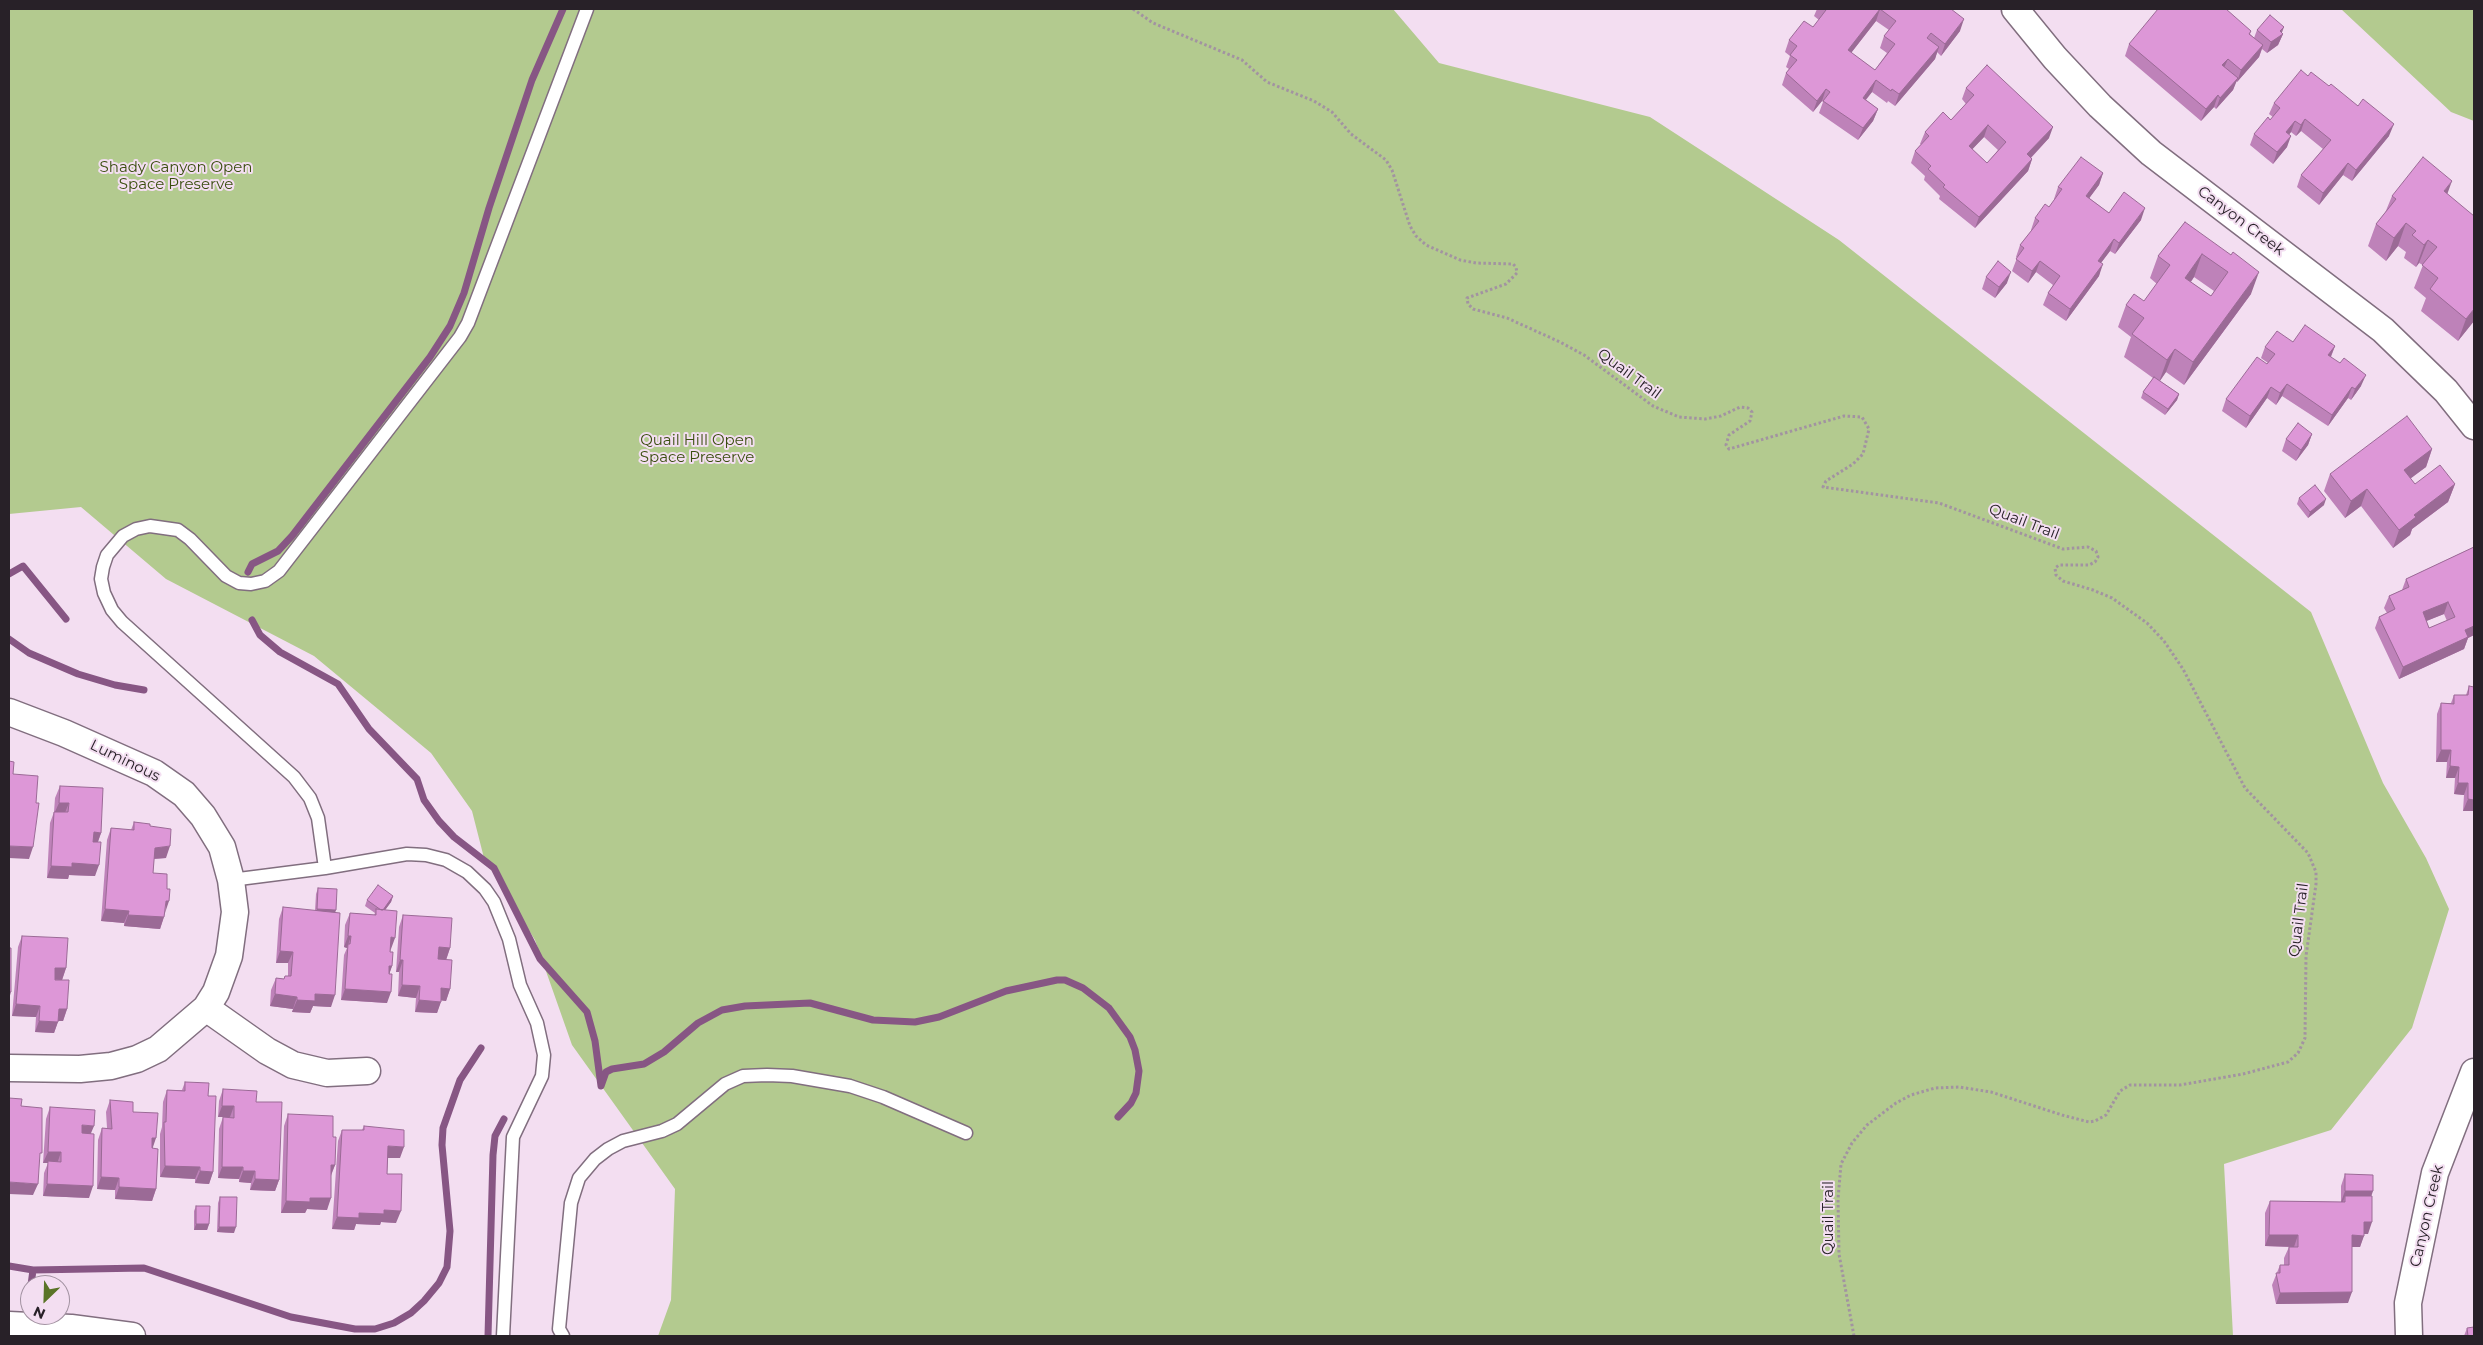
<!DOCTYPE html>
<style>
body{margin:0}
#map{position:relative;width:2483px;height:1345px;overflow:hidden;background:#f3def1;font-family:Montserrat,sans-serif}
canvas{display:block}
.frame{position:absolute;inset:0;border:10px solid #282128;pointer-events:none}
.north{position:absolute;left:20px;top:1275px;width:50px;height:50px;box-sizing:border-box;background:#f3def1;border:1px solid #a292a1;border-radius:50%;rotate:204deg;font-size:14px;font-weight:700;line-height:20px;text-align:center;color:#282128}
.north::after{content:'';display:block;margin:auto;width:18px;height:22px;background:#5a7427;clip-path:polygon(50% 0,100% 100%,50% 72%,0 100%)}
</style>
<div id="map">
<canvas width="2483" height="1345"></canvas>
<div class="frame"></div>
<div class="north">N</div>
</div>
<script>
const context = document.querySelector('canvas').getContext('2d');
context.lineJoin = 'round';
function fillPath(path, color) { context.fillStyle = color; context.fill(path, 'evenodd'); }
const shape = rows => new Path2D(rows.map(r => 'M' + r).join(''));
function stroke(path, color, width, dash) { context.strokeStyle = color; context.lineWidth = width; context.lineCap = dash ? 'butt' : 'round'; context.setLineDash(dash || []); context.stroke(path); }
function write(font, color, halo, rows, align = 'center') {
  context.font = font + ' Montserrat,sans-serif'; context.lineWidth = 4; context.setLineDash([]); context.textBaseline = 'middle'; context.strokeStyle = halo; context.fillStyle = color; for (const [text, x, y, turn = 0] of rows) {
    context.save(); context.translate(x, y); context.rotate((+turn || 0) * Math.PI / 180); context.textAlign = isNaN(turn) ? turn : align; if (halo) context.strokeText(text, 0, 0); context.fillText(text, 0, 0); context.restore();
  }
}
fillPath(shape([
 [9,9,1393,9,1439,63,1650,117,1839,240,2311,612,2383,783,2426,858,2449,909,2412,1028,2331,1130,2224,1164,2233,1336,658,1336,671,1300,675,1189,572,1045,535,940,484,858,472,811,431,753,314,656,166,579,81,507,9,514],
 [2341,9,2474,9,2474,121,2451,112]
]), '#b3ca8f');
stroke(shape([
 [248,572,252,564,278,551,292,536,430,357,450,326,464,293,489,208,532,80,563,9],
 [9,574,23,566,66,619],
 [252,620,260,635,280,652,338,684,369,729,417,779,424,800,439,821,454,837,494,868,540,959,587,1012,595,1041,601,1086,606,1072,612,1069,644,1064,664,1052,698,1023,722,1010,745,1006,810,1003,873,1020,915,1022,939,1017,1006,991,1057,980,1065,980,1083,988,1109,1008,1130,1037,1135,1050,1139,1071,1136,1093,1131,1103,1118,1117],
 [9,639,29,653,78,674,115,685,144,690],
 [9,1266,33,1270,144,1268,291,1317,355,1329,375,1329,394,1323,411,1313,424,1301,439,1283,447,1267,450,1231,442,1145,443,1128,460,1080,481,1048],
 [31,1285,33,1270],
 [28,1303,30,1291],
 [488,1336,493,1155,495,1136,504,1119]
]), '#875684', 7);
const lane = shape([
 [325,868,318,818,310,798,294,777,122,622,112,610,104,593,101,579,103,567,107,555,123,536,136,529,150,526,178,530,190,539,226,576,239,583,251,584,265,581,279,571,460,337,468,323,587,9],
 [231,880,325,868,407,854,426,855,446,860,467,872,485,889,494,902,509,939,520,985,537,1023,544,1055,542,1076,513,1137,503,1336],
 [563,1336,559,1329,571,1203,579,1178,595,1159,608,1149,623,1141,662,1131,677,1124,725,1084,743,1076,767,1075,792,1076,850,1086,883,1097,966,1133]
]);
const street = shape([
 [2015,9,2055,58,2100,106,2151,153,2383,330,2446,391,2474,426],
 [9,712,64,733,154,773,184,794,203,816,222,847,231,880,235,912,229,956,216,992,206,1008,158,1049,137,1059,111,1066,80,1069,9,1068],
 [206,1008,267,1051,293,1065,327,1073,367,1071],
 [9,1325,71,1328,132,1336],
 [2409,1336,2408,1303,2435,1173,2474,1072]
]);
stroke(lane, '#816e7f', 15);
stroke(street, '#816e7f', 29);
stroke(shape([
 [1133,9,1153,23,1242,60,1267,82,1314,101,1332,112,1351,134,1386,160,1392,170,1410,226,1416,236,1426,245,1460,260,1476,263,1513,264,1516,267,1517,273,1506,284,1467,298,1468,304,1473,309,1507,318,1560,342,1584,355,1653,406,1679,417,1705,419,1721,416,1740,407,1748,408,1752,412,1750,421,1729,435,1726,445,1729,449,1844,416,1862,417,1869,429,1863,454,1853,464,1826,481,1823,487,1939,503,2063,549,2088,547,2096,551,2098,557,2095,562,2089,565,2059,565,2055,568,2056,575,2063,581,2093,590,2112,598,2147,623,2164,641,2183,669,2245,788,2308,853,2316,872,2316,884,2306,956,2305,1038,2298,1053,2288,1062,2243,1074,2180,1085,2130,1085,2120,1091,2106,1115,2095,1121,2089,1122,2062,1115,1991,1092,1959,1087,1935,1088,1911,1095,1896,1103,1867,1125,1852,1143,1841,1164,1838,1199,1839,1254,1854,1336]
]), '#a293a1', 3, [2.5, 2.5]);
stroke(lane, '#fff', 12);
stroke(street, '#fff', 26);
fillPath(shape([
 [1817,9,1951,9,1960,31,1941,56,1937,52,1935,59,1895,106,1888,101,1887,103,1872,92,1866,100,1878,109,1873,121,1858,140,1819,113,1823,102,1822,101,1813,112,1782,85,1786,73,1789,69,1786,67,1790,56,1785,52,1789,40,1813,27,1819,20,1814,16],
 [1876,21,1889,30,1884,36,1880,48,1887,53,1875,70,1851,53],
 [2257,30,2282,33,2283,34,2278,45,2267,53,2262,49,2259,57,2237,82,2236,81,2233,90,2216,109,2214,107,2201,121,2125,56,2129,44,2251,31,2250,34,2254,38],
 [1966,88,2049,138,2031,158,2032,159,2028,171,1975,228,1939,199,1940,196,1924,180,1925,176,1911,163,1915,151,1921,144,1920,144,1925,132,1951,120,1966,104,1962,99],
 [1984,137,1998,150,1987,163,1972,149],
 [2274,103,2389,136,2352,181,2343,175,2319,205,2297,187,2301,175,2323,149,2301,131,2296,136,2291,132,2289,134,2287,147,2273,164,2250,145,2254,134,2273,117,2269,114],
 [2103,173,2099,185,2089,198,2109,213,2141,220,2115,254,2110,251,2101,263,2099,276,2066,321,2043,305,2048,293,2053,285,2036,272,2028,283,2012,271,2017,258,2016,257,2020,245,2032,230,2031,230,2035,218,2049,207,2055,199,2054,199,2058,187],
 [2448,194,2474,321,2458,341,2421,311,2426,298,2414,288,2423,265,2419,263,2416,267,2404,258,2406,252,2398,246,2386,261,2368,246,2376,224,2385,213,2392,196],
 [2185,222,2251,294,2184,385,2166,372,2160,381,2179,394,2177,400,2165,415,2141,398,2143,392,2153,378,2124,357,2131,337,2118,327,2126,305,2144,301,2157,284,2150,278,2158,256],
 [2194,277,2214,291,2211,296,2191,282],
 [1986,277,2007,283,1995,298,1982,289],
 [2293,342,2335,346,2331,357,2361,386,2351,400,2348,398,2328,426,2282,396,2276,405,2267,398,2246,428,2222,411,2226,399,2268,363,2261,358,2265,347],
 [2312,434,2308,445,2296,461,2282,451,2286,439],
 [2432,449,2426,467,2410,478,2415,484,2455,484,2448,502,2412,529,2410,535,2393,548,2361,506,2345,518,2324,491,2330,474],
 [2299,498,2324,505,2308,518,2297,504],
 [2474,547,2474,635,2468,638,2464,649,2399,679,2375,628,2379,617,2387,613,2384,608,2389,596,2402,590,2406,579],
 [2444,614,2447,621,2429,628,2426,621],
 [2469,686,2474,811,2463,811,2464,795,2454,794,2455,778,2446,778,2447,762,2436,762,2437,714,2441,703,2451,703,2454,695,2466,695],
 [60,786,101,833,98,842,95,876,69,875,68,879,47,878,50,823,54,812,55,798],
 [134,822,150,826,166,858,154,859,153,873,165,913,160,929,124,926,124,923,101,921,107,840,111,828,131,830],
 [318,888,335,913,331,1007,313,1006,310,1013,292,1012,293,1009,270,1006,271,990,276,978,284,979,285,976,288,976,288,963,276,963,279,919,283,907,315,911,316,894],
 [393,896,391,902,385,910,391,949,390,952,392,966,389,974,387,1003,341,1000,344,955,347,948,344,947,345,925,350,913,374,915,375,913,365,906,367,900],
 [403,915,450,948,446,960,450,989,446,1001,441,1000,437,1013,415,1012,416,998,398,996,399,972,396,972,399,927],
 [22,936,66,968,62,980,67,1009,63,1021,58,1021,54,1033,35,1032,36,1017,12,1016,18,947],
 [185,1082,208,1096,213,1172,209,1184,195,1183,195,1179,160,1177,160,1134,162,1127,163,1102,167,1090,182,1090],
 [223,1089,256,1102,279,1180,275,1191,250,1190,251,1183,239,1182,239,1179,218,1178,219,1129,223,1117,230,1117,218,1117,219,1101],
 [110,1100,133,1112,153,1149,156,1189,152,1201,115,1199,115,1190,97,1189,98,1140,102,1128,107,1128,106,1112],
 [50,1107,91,1134,89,1198,43,1196,44,1173,48,1163,43,1163,46,1119],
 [288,1114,333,1137,335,1165,331,1176,327,1210,307,1209,305,1213,281,1213,284,1126],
 [364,1126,400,1158,388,1158,387,1174,396,1223,381,1222,380,1225,356,1224,354,1230,332,1229,338,1141,342,1130,362,1130],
 [2345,1174,2371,1196,2368,1234,2364,1234,2360,1247,2352,1247,2348,1303,2276,1304,2272,1285,2280,1265,2284,1265,2284,1258,2289,1247,2294,1247,2265,1246,2265,1213,2270,1201,2341,1202,2341,1186],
 [220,1197,234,1233,217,1232,218,1203],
 [196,1206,209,1224,207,1230,194,1230,194,1211],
 [2467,1328,2474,1336,2464,1336]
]), '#be82b9');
fillPath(shape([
 [1880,9,1876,21,1844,62,1848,50],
 [1964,19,1960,31,1941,56,1945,44],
 [2284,27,2281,35,2283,34,2278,45,2267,53,2271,42],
 [2263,45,2259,57,2237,82,2241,70],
 [1939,47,1935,59,1895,106,1899,94],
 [2228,59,2223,70,2222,65],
 [2238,78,2233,90,2216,109,2220,98],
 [1876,80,1872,92,1858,109,1863,98],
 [1826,89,1822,101,1813,112,1817,101],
 [2218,95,2214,107,2201,121,2206,109],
 [1878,109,1873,121,1858,140,1863,128],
 [2305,119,2301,131,2296,136,2301,125],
 [2295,121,2291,132,2282,144,2286,132],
 [2394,124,2389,136,2352,181,2356,170],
 [1988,125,1984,137,1965,157,1969,146],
 [2053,127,2049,138,2023,166,2027,154],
 [2291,136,2287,147,2273,164,2277,152],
 [2032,159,2028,171,1975,228,1979,217],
 [2348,163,2343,175,2319,205,2323,193],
 [2103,173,2099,185,2082,208,2086,196],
 [2452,181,2444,203,2444,191],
 [2145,208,2141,220,2115,254,2119,243],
 [2406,223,2398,246,2386,261,2394,238],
 [2114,239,2110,251,2094,272,2098,261],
 [2428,240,2419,263,2416,267,2424,245],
 [2202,254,2194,277,2177,301,2185,278],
 [2040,261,2036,272,2028,283,2032,271],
 [2103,264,2099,276,2066,321,2070,309],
 [2011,272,2007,283,1995,298,1999,287],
 [2259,272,2251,294,2184,385,2193,362],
 [2474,309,2474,321,2458,341,2466,319],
 [2335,346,2330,358,2328,355],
 [2175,349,2166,372,2159,382,2167,360],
 [2366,375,2361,386,2351,400,2355,389],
 [2287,384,2282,396,2276,405,2280,393],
 [2271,387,2267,398,2246,428,2250,416],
 [2352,387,2348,398,2328,426,2332,415],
 [2179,394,2177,400,2165,415,2168,409],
 [2312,434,2308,445,2296,461,2301,450],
 [2432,449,2426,467,2398,488,2404,470],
 [2455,484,2448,502,2412,529,2410,535,2393,548,2399,530,2414,515],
 [2367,489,2361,506,2345,518,2351,501],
 [2326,499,2324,505,2308,518,2310,512],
 [2448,602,2444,614,2419,624,2423,612],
 [2474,626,2474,635,2468,638,2464,649,2399,679,2403,667,2465,630],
 [2441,750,2451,750,2447,762,2436,762],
 [2450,766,2459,767,2455,778,2446,778],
 [2458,783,2468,783,2464,795,2454,794],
 [2468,799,2474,800,2474,811,2463,811],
 [59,803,69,803,64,815,54,814],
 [94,832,101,833,97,844,90,844],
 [9,846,33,847,29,859,9,858],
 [170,846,166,858,151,859,155,848],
 [72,863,99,865,95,876,69,875,68,879,47,878,51,866],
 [393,896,391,902,380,917,382,911],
 [166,901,169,901,165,913],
 [105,909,129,911,124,923,101,921],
 [317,909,336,910,334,916,315,915],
 [128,915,164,917,160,929,124,926],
 [348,936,351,936,347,948,344,947],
 [391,937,395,938,391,949,387,949],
 [439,947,450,948,446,960,435,959],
 [280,951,293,952,288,963,276,963],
 [400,960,403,960,399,972,396,972],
 [389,966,392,966,388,978],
 [55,968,66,968,62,980,51,979],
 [402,985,420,986,416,998,398,996],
 [441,988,450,989,446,1001,437,1000],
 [345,989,391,992,387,1003,341,1000],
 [9,991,11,992,9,999],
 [275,994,297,997,293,1009,270,1006],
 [315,994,335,995,331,1007,313,1006,310,1013,292,1012,297,1000],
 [419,1000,441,1002,437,1013,415,1012],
 [16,1004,40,1006,36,1017,12,1016],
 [59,1009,67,1009,63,1021,55,1021],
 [39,1021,58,1022,54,1033,35,1032],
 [222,1106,234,1106,230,1117,218,1117],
 [82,1125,94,1126,89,1138,78,1137],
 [152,1138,156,1138,152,1150,148,1149],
 [388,1146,404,1147,400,1158,384,1158],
 [48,1152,61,1152,57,1164,48,1161,48,1163,43,1163],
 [331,1165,335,1165,330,1177],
 [165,1166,200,1167,195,1179,160,1177],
 [222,1167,243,1167,239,1179,218,1178],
 [200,1171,213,1172,209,1184,195,1183],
 [243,1171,255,1171,251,1183,239,1182],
 [101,1177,119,1178,115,1190,97,1189],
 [255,1179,279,1180,275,1191,250,1190],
 [9,1182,38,1184,33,1195,9,1194],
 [47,1184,93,1186,89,1198,43,1196],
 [119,1187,156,1189,152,1201,115,1199],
 [2345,1191,2373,1191,2369,1203,2345,1196,2343,1202,2341,1202],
 [310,1198,331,1198,327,1210,307,1209,305,1213,281,1213,286,1201],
 [384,1210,401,1211,396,1223,381,1222,380,1225,356,1224,354,1230,332,1229,337,1217,359,1213],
 [2364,1222,2372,1222,2368,1234,2360,1234],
 [196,1224,209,1224,207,1230,194,1230],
 [219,1227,236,1227,234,1233,217,1232],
 [2269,1235,2298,1235,2294,1247,2265,1246],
 [2352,1235,2364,1236,2360,1247,2348,1247],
 [2352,1292,2348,1303,2276,1304,2280,1293]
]), '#9b6a96');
const building = shape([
 [1824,9,1951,9,1964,19,1945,44,1931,33,1927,38,1939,47,1899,94,1892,89,1891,91,1876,80,1863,98,1878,109,1863,128,1823,101,1830,92,1826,89,1817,101,1786,73,1797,60,1790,55,1797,46,1789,40,1804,21,1813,27,1826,10,1824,9],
 [1880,9,1896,21,1884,36,1895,44,1875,70,1848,50,1880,9],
 [2158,9,2226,9,2251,31,2249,34,2263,45,2241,70,2228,59,2222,65,2238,78,2220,98,2218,95,2206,109,2129,44,2158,9],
 [2270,15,2284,27,2280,31,2283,34,2271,42,2257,30,2270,15],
 [1987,65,2053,127,2027,154,2032,159,1979,217,1943,187,1945,185,1928,169,1931,166,1915,151,1929,136,1925,132,1943,112,1951,120,1974,95,1966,88,1987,65],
 [1988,125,2006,142,1987,163,1969,146,1988,125],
 [2301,70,2308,76,2311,72,2329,86,2331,84,2358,106,2363,99,2394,124,2356,170,2348,163,2323,193,2301,175,2331,140,2305,119,2301,125,2295,121,2286,132,2291,136,2277,152,2254,134,2268,117,2270,120,2280,108,2274,103,2301,70],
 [2081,157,2103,173,2086,196,2109,213,2124,192,2145,208,2119,243,2114,239,2098,261,2103,264,2070,309,2048,293,2060,276,2040,261,2032,271,2016,259,2024,248,2020,245,2039,221,2035,218,2045,204,2049,207,2062,189,2058,187,2081,157],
 [2423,157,2452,181,2444,191,2474,216,2474,309,2466,319,2430,289,2438,278,2422,265,2437,247,2428,240,2424,245,2412,235,2416,231,2406,223,2394,238,2376,224,2396,199,2392,196,2423,157],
 [2185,222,2231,255,2233,252,2259,272,2193,362,2175,349,2167,360,2132,334,2144,318,2126,305,2134,294,2144,301,2170,265,2158,256,2185,222],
 [2202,254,2228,272,2211,296,2185,278,2202,254],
 [1998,261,2011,272,1999,287,1986,277,1998,261],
 [2305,325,2335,346,2328,355,2340,363,2344,358,2366,375,2355,389,2352,387,2332,415,2287,384,2280,393,2271,387,2250,416,2226,399,2257,357,2267,364,2275,354,2265,347,2277,331,2293,342,2305,325],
 [2154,377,2179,394,2168,409,2143,392,2154,377],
 [2407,416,2432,449,2404,470,2415,484,2440,465,2455,484,2414,515,2416,517,2399,530,2367,489,2351,501,2330,474,2407,416],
 [2298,423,2312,434,2301,450,2286,439,2298,423],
 [2315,485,2326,499,2310,512,2299,498,2315,485],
 [2474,547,2474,626,2465,630,2468,637,2403,667,2379,617,2395,609,2389,596,2409,587,2406,579,2474,547],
 [2448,602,2455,617,2429,628,2423,612,2448,602],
 [2469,686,2474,687,2474,800,2468,799,2468,783,2458,783,2459,767,2450,766,2451,750,2441,750,2441,703,2454,704,2454,695,2468,695,2469,686],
 [9,761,14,762,13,774,38,776,36,803,39,803,33,847,9,846,9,761],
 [60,786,103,788,101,833,94,832,93,842,101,842,99,865,72,863,72,867,51,866,54,812,68,812,69,803,59,803,60,786],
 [134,822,150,824,150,826,171,829,170,846,155,848,153,873,167,874,167,889,170,889,169,901,166,901,164,917,128,915,129,911,105,909,111,828,134,830,134,822],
 [378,885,393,896,383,910,381,910,367,900,378,885],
 [318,888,337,889,336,910,317,909,318,888],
 [283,907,340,913,335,995,315,994,315,1001,297,1000,297,997,275,994,276,978,284,979,285,976,291,976,293,952,280,951,283,907],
 [376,909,397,911,395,938,391,937,390,952,393,952,392,966,389,966,389,974,392,974,391,992,345,989,348,944,350,944,351,936,348,936,350,913,376,915,376,909],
 [403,915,452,918,450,948,439,947,438,959,452,960,450,989,441,988,441,1002,419,1000,420,986,402,985,403,960,400,960,403,915],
 [22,936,68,938,66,968,55,968,55,980,69,980,67,1009,59,1009,58,1022,39,1021,40,1006,16,1004,22,936],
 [9,948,11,948,11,992,9,991,9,948],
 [185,1082,209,1083,208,1096,216,1096,213,1172,200,1171,200,1167,165,1166,164,1122,166,1122,167,1090,185,1091,185,1082],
 [223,1089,257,1091,256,1102,282,1102,279,1180,255,1179,255,1171,243,1171,243,1167,222,1167,223,1117,234,1118,234,1106,222,1106,223,1089],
 [9,1098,22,1099,21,1106,42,1108,42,1153,40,1153,38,1184,9,1182,9,1098],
 [110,1100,133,1102,133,1112,158,1113,156,1138,152,1138,152,1148,158,1149,156,1189,119,1187,119,1178,101,1177,102,1128,112,1129,110,1100],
 [50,1107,95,1110,94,1126,82,1125,82,1133,94,1134,93,1186,47,1184,48,1161,61,1162,61,1152,48,1152,50,1107],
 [288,1114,333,1116,333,1137,336,1137,335,1165,331,1165,331,1198,310,1198,310,1202,286,1201,288,1114],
 [364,1126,404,1130,404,1147,388,1146,387,1174,402,1174,401,1211,384,1210,384,1214,359,1213,359,1218,337,1217,342,1130,364,1130,364,1126],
 [2345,1174,2373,1175,2373,1191,2345,1191,2345,1174],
 [2345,1196,2372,1196,2372,1222,2364,1222,2364,1236,2352,1235,2352,1292,2280,1293,2276,1273,2280,1273,2280,1265,2289,1265,2289,1247,2298,1247,2298,1235,2269,1235,2270,1201,2345,1202,2345,1196],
 [220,1197,237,1197,236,1227,219,1227,220,1197],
 [196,1206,210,1206,209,1224,196,1224,196,1206],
 [2474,1327,2474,1336,2468,1336,2467,1328,2474,1327]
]);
fillPath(building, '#dd97d7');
stroke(building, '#9b6a96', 1);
write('15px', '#3a4e0f', '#f3def1', [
 ["Shady Canyon Open",176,168],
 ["Space Preserve",176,185],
 ["Quail Hill Open",697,441],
 ["Space Preserve",697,458]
]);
write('15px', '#282128', '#f3def1', [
 ["Canyon Creek",2241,221,37],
 ["Quail Trail",1629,374,36],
 ["Quail Trail",2024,522,21],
 ["Luminous",125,761,26],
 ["Quail Trail",2299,920,-83],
 ["Canyon Creek",2427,1216,-77],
 ["Quail Trail",1829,1218,-90]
]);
</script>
